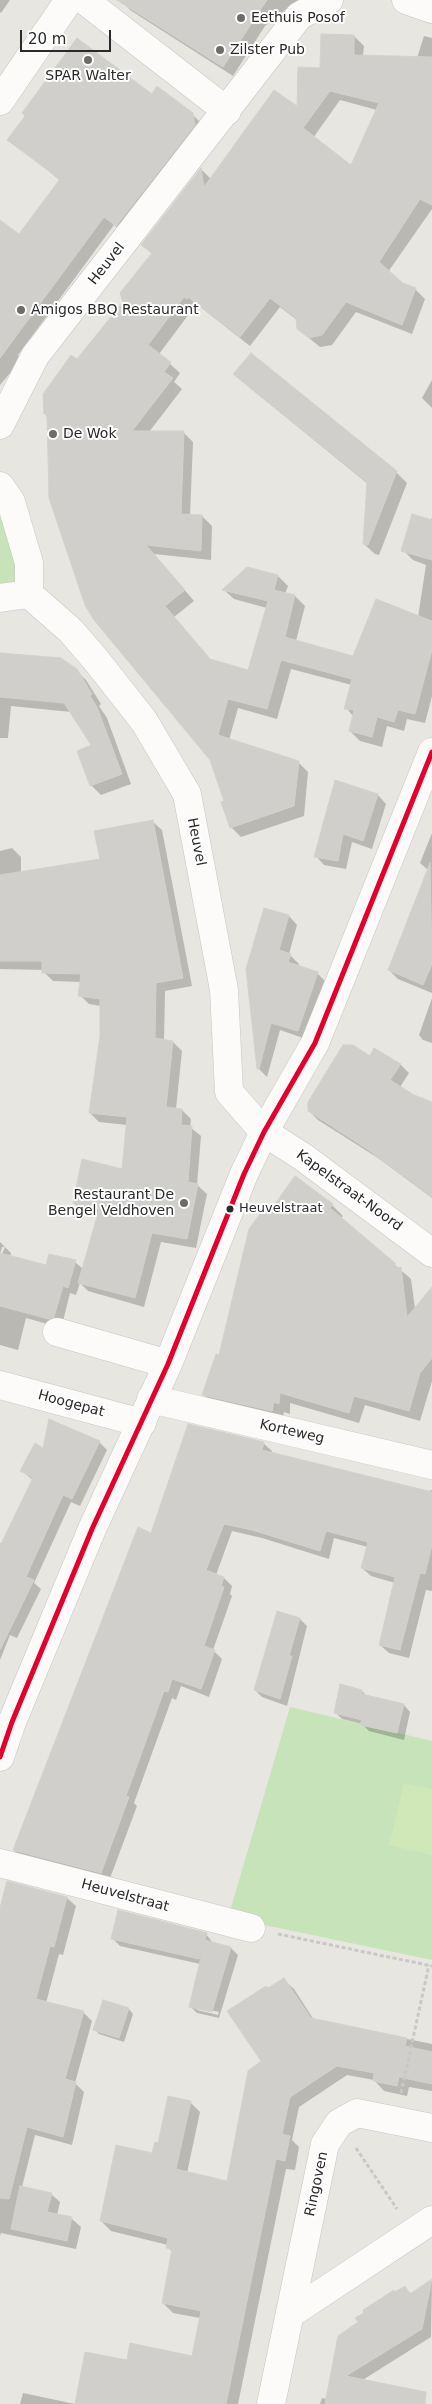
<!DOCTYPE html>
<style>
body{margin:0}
#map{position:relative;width:432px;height:2404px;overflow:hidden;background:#e8e6e0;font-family:"DejaVu Sans",sans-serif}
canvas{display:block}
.scale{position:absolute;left:20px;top:30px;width:91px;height:22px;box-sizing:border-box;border:2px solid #2a2a2a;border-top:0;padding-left:6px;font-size:15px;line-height:18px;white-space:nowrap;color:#2a2a2a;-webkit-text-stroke:4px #fff;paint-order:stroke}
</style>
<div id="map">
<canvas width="432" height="2404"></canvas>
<div class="scale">20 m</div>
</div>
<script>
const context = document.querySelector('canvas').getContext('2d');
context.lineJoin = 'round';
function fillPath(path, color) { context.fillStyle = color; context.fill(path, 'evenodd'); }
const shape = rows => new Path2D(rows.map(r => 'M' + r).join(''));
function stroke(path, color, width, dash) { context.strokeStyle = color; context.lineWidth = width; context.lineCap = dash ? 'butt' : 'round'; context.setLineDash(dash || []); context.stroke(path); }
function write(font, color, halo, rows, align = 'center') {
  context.font = font + ' "DejaVu Sans",sans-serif'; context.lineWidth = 4; context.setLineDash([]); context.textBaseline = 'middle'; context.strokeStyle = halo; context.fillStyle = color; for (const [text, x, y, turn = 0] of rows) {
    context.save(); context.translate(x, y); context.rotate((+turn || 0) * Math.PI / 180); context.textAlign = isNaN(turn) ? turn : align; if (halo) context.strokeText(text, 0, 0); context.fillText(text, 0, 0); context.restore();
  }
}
fillPath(shape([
 [0,516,13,549,18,584,0,587],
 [290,1707,432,1741,432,1960,255,1923,230,1911]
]), '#c6e3ba');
fillPath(shape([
 [404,1783,432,1789,432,1855,389,1845]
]), '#d0e7b8');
fillPath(shape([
 [0,0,10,0,1,13,0,12],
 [121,0,298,0,265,26,233,76,130,10],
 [354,36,364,46,363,56,417,58,424,36,432,38,432,209,388,272,402,285,415,289,425,299,412,334,356,312,332,345,320,347,298,329,297,320,280,307,250,346,199,306,197,308,195,306,159,354,180,373,174,382,182,389,149,432,183,432,193,442,190,516,202,516,212,526,211,560,154,554,194,601,174,617,211,660,249,671,267,608,234,599,224,590,278,576,288,586,285,594,295,596,305,606,296,641,354,657,418,617,426,565,413,560,403,550,432,518,432,696,425,723,407,719,404,731,387,726,382,747,360,741,350,731,354,717,346,708,352,685,291,669,277,719,238,708,229,740,298,762,308,772,304,816,241,837,231,827,226,801,211,759,45,413,77,361,125,302,152,254,143,245,201,169,211,179,298,109,321,69],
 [340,100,377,110,352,167,313,138],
 [152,95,192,114,201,123,126,234,114,225,18,355,22,359,0,385,0,221,19,236,61,181,9,140],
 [432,380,432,408,422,398],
 [245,384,396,472,407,483,379,555,375,554,364,544,368,484],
 [0,653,76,670,86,680,101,704,99,706,107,718,131,784,101,795,91,785,93,746,71,712,11,706,8,738,0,738],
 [378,795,386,804,372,849,352,842,346,869,324,865,316,856],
 [152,821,162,830,192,986,165,991,164,1041,173,1042,182,1051,176,1109,182,1110,191,1119,190,1127,201,1136,197,1185,207,1194,196,1248,161,1242,144,1307,88,1291,80,1283,76,1295,70,1293,62,1325,58,1327,26,1318,18,1350,0,1345,0,1259,5,1247,2,1247,0,1254,0,1242,11,1253,10,1257,47,1267,75,1262,83,1269,99,1216,83,1212,74,1203,123,1170,127,1125,99,1122,90,1113,101,1037,101,1006,89,1004,80,995,81,982,53,981,44,972,44,970,0,969,0,851,12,848,21,857,21,872,101,860],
 [432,833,432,993,398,979,389,970,429,871,420,863],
 [289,916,297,925,289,954,299,964,298,967,317,973,326,982,306,1039,280,1030,267,1077,258,1068,247,969],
 [432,998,432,1043,423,1040,419,1035],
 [370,1058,400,1064,409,1073,400,1087,413,1096,432,1103,432,1198,378,1158,318,1120,309,1111],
 [332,1205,343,1216,341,1218,411,1279,415,1309,432,1296,432,1381,420,1421,365,1405,359,1423,290,1403,290,1414,284,1412,282,1421,214,1405,204,1395,220,1357,272,1210],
 [99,1442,107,1450,80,1506,71,1502,34,1583,41,1589,17,1638,10,1635,0,1660,0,1543,2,1544,11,1523,14,1524,34,1481,22,1471,44,1449],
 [263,1443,272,1451,271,1454,426,1492,432,1490,432,1591,426,1590,409,1658,389,1653,380,1645,395,1583,371,1576,362,1568,368,1547,334,1538,329,1559,262,1538,232,1531,216,1575,224,1578,232,1586,230,1594,232,1596,213,1650,222,1659,209,1697,181,1686,176,1700,172,1698,134,1803,137,1806,109,1881,22,1858,14,1850,152,1534],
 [300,1619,307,1626,287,1706,262,1697,255,1690],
 [362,1691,367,1696,404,1705,410,1712,404,1740,369,1731,362,1724,342,1719,335,1712],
 [67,1898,76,1906,63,1955,59,1954,46,2003,83,2012,92,2021,75,2083,84,2092,72,2145,35,2135,22,2187,51,2194,60,2202,57,2215,72,2219,81,2227,76,2249,1,2233,0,2236,0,1912],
 [206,1934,213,1943,231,1948,238,1955,219,2018,197,2013,190,2006,200,1964,120,1946,112,1938],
 [197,2007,219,2012,218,2015,197,2010],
 [284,1980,294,1989,314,2020,432,2044,432,2091,409,2087,407,2096,384,2091,374,2080,347,2075,299,2107,292,2140,299,2147,295,2170,286,2169,238,2404,76,2404,128,2362,193,2357,200,2318,173,2313,163,2303,173,2253,168,2247,168,2245,111,2231,101,2221,190,2102,200,2112,187,2173,228,2182,263,2062,268,1989],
 [129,2009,133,2014,124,2042,99,2034,95,2030],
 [432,2281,431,2337,361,2381,416,2404,320,2404,322,2398,327,2399,359,2323,405,2288,411,2294],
 [23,2393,75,2404,20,2404]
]), '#0003');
const building = shape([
 [117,0,267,0,223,67,117,0],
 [321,34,354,35,354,55,432,57,432,205,420,199,379,262,403,283,416,288,402,325,346,302,322,335,309,338,297,329,296,318,270,298,240,337,188,297,187,299,184,297,148,345,171,362,164,372,173,378,132,431,184,431,181,514,202,515,201,551,146,545,185,590,165,606,210,659,248,670,268,601,222,590,247,567,278,575,274,590,295,595,285,637,288,638,353,656,376,599,432,621,432,650,415,714,398,710,394,722,377,717,372,737,349,731,354,710,344,709,352,679,281,660,267,709,228,699,218,735,299,761,294,806,230,828,221,802,224,801,210,760,94,620,85,605,49,498,47,414,44,414,43,394,71,355,77,359,123,302,120,293,152,253,141,245,201,168,204,187,274,90,297,106,298,67,320,68,321,34],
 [330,91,379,103,351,165,303,128,330,91],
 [77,38,152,94,157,86,193,113,195,125,116,226,104,217,0,358,0,220,19,234,60,179,7,140,25,116,22,113,77,38],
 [251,353,397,471,368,545,363,544,367,482,233,374,251,353],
 [412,514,432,520,432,560,401,551,412,514],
 [0,653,61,658,77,669,92,694,90,696,97,707,122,774,90,786,77,751,91,745,64,703,0,697,0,653],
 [335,780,378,794,363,841,343,834,338,861,314,857,335,780],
 [153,820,183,978,156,983,155,1038,173,1041,166,1107,182,1109,181,1125,192,1126,188,1182,198,1184,187,1239,152,1233,135,1298,78,1283,99,1210,73,1203,82,1159,122,1169,127,1117,89,1113,100,1036,100,999,78,996,81,974,42,973,42,961,0,961,0,875,100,859,94,831,153,820],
 [430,863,432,964,423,985,388,970,430,863],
 [264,908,289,915,279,950,291,954,288,962,318,972,298,1031,271,1023,259,1069,257,1069,246,969,264,908],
 [343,1045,353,1045,370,1056,374,1048,401,1064,390,1080,414,1095,432,1102,432,1197,367,1149,308,1111,308,1102,343,1045],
 [295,1176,333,1204,330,1208,395,1263,395,1268,401,1267,407,1317,432,1287,432,1358,420,1373,409,1411,354,1396,349,1413,280,1393,279,1404,274,1402,272,1411,202,1395,216,1354,219,1355,249,1229,267,1204,272,1208,295,1176],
 [0,1253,46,1265,49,1254,76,1260,68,1288,63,1286,54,1317,49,1319,0,1306,0,1253],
 [49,1419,100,1441,72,1499,63,1495,26,1577,34,1580,0,1650,0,1546,32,1480,32,1477,20,1471,35,1443,43,1448,49,1419],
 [188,1424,264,1442,262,1450,432,1492,432,1545,425,1574,420,1573,400,1650,379,1645,395,1577,361,1568,368,1542,326,1531,320,1551,252,1530,224,1524,206,1570,224,1577,221,1586,224,1587,204,1646,215,1650,201,1689,172,1679,168,1692,164,1691,126,1796,129,1797,101,1873,13,1850,138,1527,151,1533,188,1424],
 [277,1611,300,1618,289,1656,292,1656,280,1699,254,1690,277,1611],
 [340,1684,362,1690,362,1694,404,1704,397,1733,360,1725,362,1720,334,1713,340,1684],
 [7,1881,67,1897,54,1947,50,1946,36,1999,84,2011,65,2079,76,2082,63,2137,27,2127,9,2199,0,2198,0,1908,7,1881],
 [118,1910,207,1933,199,1959,111,1939,118,1910],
 [205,1940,231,1947,212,2012,189,2007,205,1940],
 [284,1978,311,2018,407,2038,405,2046,432,2052,432,2084,399,2077,397,2086,373,2081,374,2073,337,2066,290,2097,282,2134,290,2136,285,2161,276,2159,226,2404,75,2404,85,2352,127,2360,130,2343,192,2356,201,2311,162,2303,172,2249,166,2248,168,2238,100,2221,116,2145,152,2153,155,2142,158,2143,168,2096,191,2101,176,2169,227,2181,248,2071,261,2061,227,2011,266,1986,268,1988,284,1978],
 [103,2000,129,2008,119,2038,93,2030,103,2000],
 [20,2186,52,2193,47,2212,72,2217,67,2241,11,2229,20,2186],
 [432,2279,422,2329,346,2376,426,2392,425,2404,325,2404,338,2336,358,2322,355,2318,364,2313,363,2310,394,2290,395,2292,405,2286,410,2294,432,2279]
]);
fillPath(building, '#d1cfcb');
stroke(building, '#d3d1cc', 1);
const minor = shape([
 [84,0,227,111],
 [406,0,432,9],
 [0,101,69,0],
 [0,425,35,356,299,16,329,0],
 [0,486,11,502,29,563,29,594,71,631,96,660,144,721,187,794,224,990,229,1092,264,1132,303,1157,432,1253],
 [0,598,29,594],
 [57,1332,168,1364],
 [0,1385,142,1423],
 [151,1399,432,1465],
 [0,1757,12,1722,92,1529,168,1364,244,1174,264,1132,315,1043,432,752],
 [0,1863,251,1928],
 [290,2314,432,2220],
 [271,2404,325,2144,339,2123,357,2113,432,2128]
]);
stroke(minor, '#c6c5c5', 29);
stroke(shape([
 [278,1934,432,1966],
 [401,2093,429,1965],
 [356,2148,397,2209]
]), '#c8c8c7', 3, [4, 2.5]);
stroke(minor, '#fcfbfa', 28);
stroke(shape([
 [0,1757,12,1722,92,1529,168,1364,244,1174,264,1132,315,1043,432,752]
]), '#e4002b', 5);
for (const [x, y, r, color] of [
 [241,18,5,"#6c6c6a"],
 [220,50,5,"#6c6c6a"],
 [88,60,5,"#6c6c6a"],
 [21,310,5,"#6c6c6a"],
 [53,434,5,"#6c6c6a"],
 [184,1203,5,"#6c6c6a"],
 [230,1209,4.5,"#2a2a2a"]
]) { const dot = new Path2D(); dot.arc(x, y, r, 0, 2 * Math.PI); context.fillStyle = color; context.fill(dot); stroke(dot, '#fff', 2); }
write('13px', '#2a2a2a', '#fff', [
 ["Heuvelstraat",239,1209]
], 'left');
write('14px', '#2a2a2a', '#fff', [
 ["Eethuis Posof",251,18],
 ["Zilster Pub",230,50],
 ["SPAR Walter",88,76,"center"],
 ["Amigos BBQ Restaurant",31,310],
 ["De Wok",63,434],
 ["Restaurant De",174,1195,"right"],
 ["Bengel Veldhoven",174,1211,"right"]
], 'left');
write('14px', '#2a2a2a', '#fff', [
 ["Heuvel",107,264,-52],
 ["Heuvel",196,842,79],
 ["Kapelstraat-Noord",349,1191,36],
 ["Hoogepat",71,1404,15],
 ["Korteweg",292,1432,13],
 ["Heuvelstraat",125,1896,15],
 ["Ringoven",317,2184,-78]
]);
</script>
